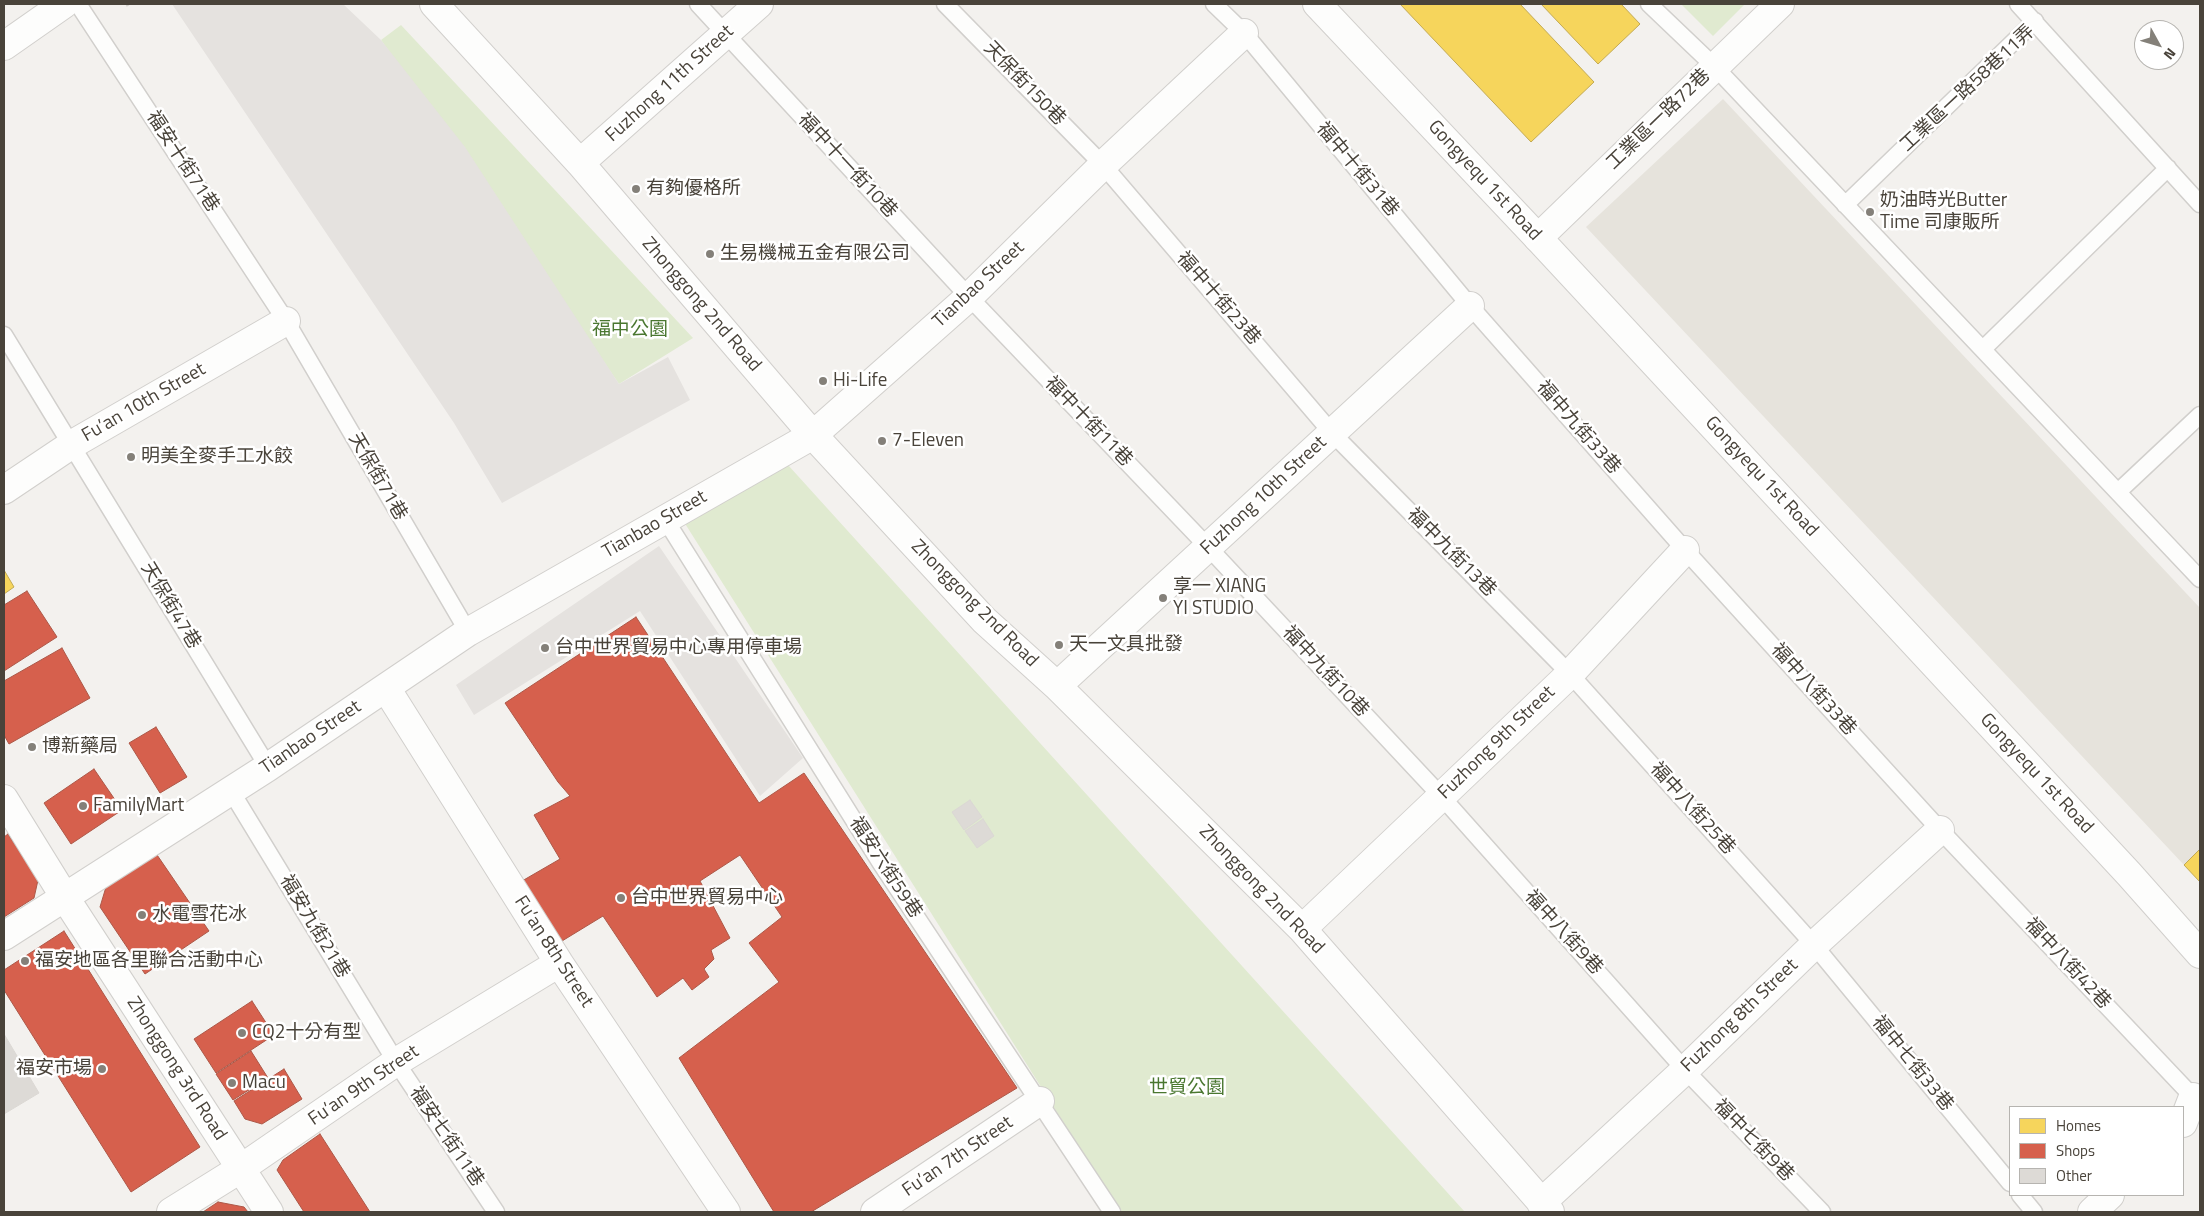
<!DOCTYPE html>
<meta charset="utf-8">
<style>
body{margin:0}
#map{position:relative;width:2204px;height:1216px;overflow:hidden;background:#f3f1ee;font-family:"Titillium Web",sans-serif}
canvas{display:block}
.frame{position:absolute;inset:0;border:5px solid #49433a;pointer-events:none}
.legend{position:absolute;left:2009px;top:1106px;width:175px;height:90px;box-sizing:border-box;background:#fff;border:1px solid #b6b4b0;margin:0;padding:6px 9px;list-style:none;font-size:15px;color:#49433a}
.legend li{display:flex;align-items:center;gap:10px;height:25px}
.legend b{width:25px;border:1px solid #b6b4b0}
.north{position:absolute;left:2134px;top:20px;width:50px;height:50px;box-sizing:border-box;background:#fff;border:1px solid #b6b4b0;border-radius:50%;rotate:129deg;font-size:14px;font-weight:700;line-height:20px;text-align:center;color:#49433a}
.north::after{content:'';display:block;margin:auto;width:18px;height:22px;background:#848079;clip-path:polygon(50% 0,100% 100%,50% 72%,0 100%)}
</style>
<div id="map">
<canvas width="2204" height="1216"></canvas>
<div class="frame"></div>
<ul class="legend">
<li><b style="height:14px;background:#f6d55c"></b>Homes</li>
<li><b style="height:14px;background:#d6604d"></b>Shops</li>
<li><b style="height:14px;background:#dddad6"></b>Other</li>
</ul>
<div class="north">N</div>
</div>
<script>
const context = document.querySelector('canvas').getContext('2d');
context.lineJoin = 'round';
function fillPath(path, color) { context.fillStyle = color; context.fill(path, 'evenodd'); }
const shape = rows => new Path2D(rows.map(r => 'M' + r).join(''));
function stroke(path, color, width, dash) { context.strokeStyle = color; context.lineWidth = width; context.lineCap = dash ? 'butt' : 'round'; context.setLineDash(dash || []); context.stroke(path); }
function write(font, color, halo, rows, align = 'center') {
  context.font = font + ' "Titillium Web","Noto Sans TC",sans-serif'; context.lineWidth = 5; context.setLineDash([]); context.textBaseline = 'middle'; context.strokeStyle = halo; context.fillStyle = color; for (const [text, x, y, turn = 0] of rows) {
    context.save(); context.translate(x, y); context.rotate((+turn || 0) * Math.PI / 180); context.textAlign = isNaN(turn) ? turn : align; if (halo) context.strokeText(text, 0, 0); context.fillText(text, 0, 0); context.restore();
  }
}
fillPath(shape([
 [1723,99,2200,608,2200,849,2184,865,1586,227]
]), '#e6e3dc');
fillPath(shape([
 [1681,4,1745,4,1713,36],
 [401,25,693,338,619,384,381,40],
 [764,462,788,465,1465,1212,1120,1212,684,522]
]), '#e0ead0');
fillPath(shape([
 [172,4,343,4,381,40,465,147,619,384,668,357,690,400,502,503,454,423],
 [659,546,803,758,760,796,640,611,474,715,456,685]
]), '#e5e2df');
const homes = shape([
 [1400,4,1520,4,1594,82,1531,142,1400,4],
 [1541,4,1621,4,1640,24,1598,64,1541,4],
 [4,570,14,587,4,594,4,570],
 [2200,849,2200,882,2184,865,2200,849]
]);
fillPath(homes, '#f6d55c');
stroke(homes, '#c2a952', 1);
const shops = shape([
 [27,591,57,637,4,671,4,605,27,591],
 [636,617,759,803,804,773,1017,1088,811,1212,774,1212,679,1058,779,982,749,943,782,917,740,855,700,881,730,938,711,950,714,959,704,969,709,977,692,990,683,978,657,997,603,916,562,941,522,881,560,859,534,815,570,796,558,782,505,703,636,617],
 [62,648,90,698,9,744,4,735,4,681,62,648],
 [156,727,187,777,160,793,129,743,156,727],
 [94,769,122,810,71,844,44,803,94,769],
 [8,834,38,880,34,898,4,917,4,837,8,834],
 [153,849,209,931,145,974,100,907,109,877,153,849],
 [64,931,200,1147,131,1192,4,990,4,970,64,931],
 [252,1001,274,1035,216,1073,194,1039,252,1001],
 [251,1051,268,1078,233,1100,216,1074,251,1051],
 [284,1069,302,1099,262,1124,245,1119,234,1101,284,1069],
 [320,1134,370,1212,304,1212,277,1170,283,1160,320,1134],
 [218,1202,244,1207,248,1212,203,1212,218,1202]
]);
fillPath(shops, '#d6604d');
stroke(shops, '#ac5747', 1);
const building = shape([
 [970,800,982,817,964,830,952,812,970,800],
 [983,819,994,836,977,848,965,831,983,819],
 [4,1034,39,1093,4,1114,4,1034]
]);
fillPath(building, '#dddad6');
stroke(building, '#dbd8d4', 1);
const service = shape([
 [78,4,286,321,468,632],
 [698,4,969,297,1208,547,1441,796,1685,1070,1822,1212],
 [945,4,1103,165,1332,433,1570,674,1814,945,2010,1183],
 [1214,4,1244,33,1470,306,1685,550,1940,830,2193,1097],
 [1649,4,1714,66,2200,579],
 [2018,4,2200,204],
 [1845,205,2035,21],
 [4,335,268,767],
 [1983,349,2168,168],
 [2119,491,2200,415],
 [665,519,880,862,1112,1212],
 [231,791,396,1062,496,1212],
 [2020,1195,2034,1212]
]);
const minor = shape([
 [434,4,580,163,813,435,984,620,1057,686,1302,929,1550,1212],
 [580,163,759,4],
 [1538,238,1780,4],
 [4,490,71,445,286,321],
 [1057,686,1470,306],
 [386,688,559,963,726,1212],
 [4,799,64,896,269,1212],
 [1302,929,1570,674,1685,550],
 [4,936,268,767,468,632,813,435,969,297,1103,165,1244,33],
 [2183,1123,2193,1097],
 [1541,1203,1685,1070,1814,945,1940,830],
 [171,1212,240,1169,396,1062,559,963],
 [875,1212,1040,1101],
 [2092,1212,2110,1195]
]);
const tertiary = shape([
 [1317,4,1538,238,2129,874,2200,954],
 [4,46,64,4]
]);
stroke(service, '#d1cfcc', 19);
stroke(minor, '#d1cfcc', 30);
stroke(tertiary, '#d1cfcc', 30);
stroke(shape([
 [127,4,128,6]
]), '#d3d1cc', 3, [2.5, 2.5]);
stroke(service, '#fdfdfc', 16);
stroke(minor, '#fdfdfc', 28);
stroke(tertiary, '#fdfdfc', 28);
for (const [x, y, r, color] of [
 [636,189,5,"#848079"],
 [1870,212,5,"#848079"],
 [710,254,5,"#848079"],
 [823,381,5,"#848079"],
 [882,441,5,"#848079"],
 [131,457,5,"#848079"],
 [1163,598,5,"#848079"],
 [1059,645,5,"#848079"],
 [545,648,5,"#848079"],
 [32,747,5,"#848079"],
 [83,806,5,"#848079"],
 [621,898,5,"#848079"],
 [142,915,5,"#848079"],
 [25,961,5,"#848079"],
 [242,1033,5,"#848079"],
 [102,1069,5,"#848079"],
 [232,1083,5,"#848079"]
]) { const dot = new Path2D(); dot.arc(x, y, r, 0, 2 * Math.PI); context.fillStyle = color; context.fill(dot); stroke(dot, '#fff', 2); }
write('19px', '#49433a', '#fff', [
 ["Fuzhong 11th Street",670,84,-42],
 ["天保街150巷",1024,84,46],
 ["工業區一路58巷11弄",1968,89,-43],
 ["工業區一路72巷",1659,120,-44],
 ["福安十街71巷",182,162,57],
 ["福中十一街10巷",847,166,47],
 ["福中十街31巷",1357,170,50],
 ["Gongyequ 1st Road",1484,181,47],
 ["Tianbao Street",979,285,-43],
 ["福中十街23巷",1218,299,49],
 ["Zhonggong 2nd Road",701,305,49],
 ["Fu’an 10th Street",144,403,-30],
 ["福中十街11巷",1088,422,46],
 ["福中九街33巷",1578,428,49],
 ["天保街71巷",377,477,60],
 ["Gongyequ 1st Road",1761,477,47],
 ["Fuzhong 10th Street",1264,496,-43],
 ["Tianbao Street",655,525,-30],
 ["福中九街13巷",1451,553,45],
 ["Zhonggong 2nd Road",974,604,45],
 ["天保街47巷",170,606,59],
 ["福中九街10巷",1325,672,47],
 ["福中八街33巷",1813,690,48],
 ["Tianbao Street",311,738,-34],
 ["Fuzhong 9th Street",1497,743,-44],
 ["Gongyequ 1st Road",2036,774,47],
 ["福中八街25巷",1692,809,48],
 ["福安六街59巷",885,868,57],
 ["Zhonggong 2nd Road",1261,890,46],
 ["福安九街21巷",314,927,59],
 ["福中八街9巷",1563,933,48],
 ["Fu’an 8th Street",553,952,57],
 ["福中八街42巷",2067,964,47],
 ["Fuzhong 8th Street",1740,1016,-44],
 ["福中七街33巷",1912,1064,51],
 ["Zhonggong 3rd Road",176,1069,57],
 ["Fu’an 9th Street",364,1086,-34],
 ["福安七街11巷",446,1137,56],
 ["福中七街9巷",1753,1141,46],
 ["Fu’an 7th Street",958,1157,-34]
]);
write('19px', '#49433a', '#fff', [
 ["有夠優格所",646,189],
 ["奶油時光Butter",1880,201],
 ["Time 司康販所",1880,223],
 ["生易機械五金有限公司",720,254],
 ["Hi-Life",833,381],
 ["7-Eleven",892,441],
 ["明美全麥手工水餃",141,457],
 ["享一 XIANG",1173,587],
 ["YI STUDIO",1173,609],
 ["天一文具批發",1069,645],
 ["台中世界貿易中心專用停車場",555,648],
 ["博新藥局",42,747],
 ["FamilyMart",93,806],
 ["台中世界貿易中心",631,898],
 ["水電雪花冰",152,915],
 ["福安地區各里聯合活動中心",35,961],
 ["CQ2十分有型",252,1033],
 ["福安市場",92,1069,"right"],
 ["Macu",242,1083]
], 'left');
write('19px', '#4a7730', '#fff', [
 ["福中公園",630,330],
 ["世貿公園",1187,1088]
]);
</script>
